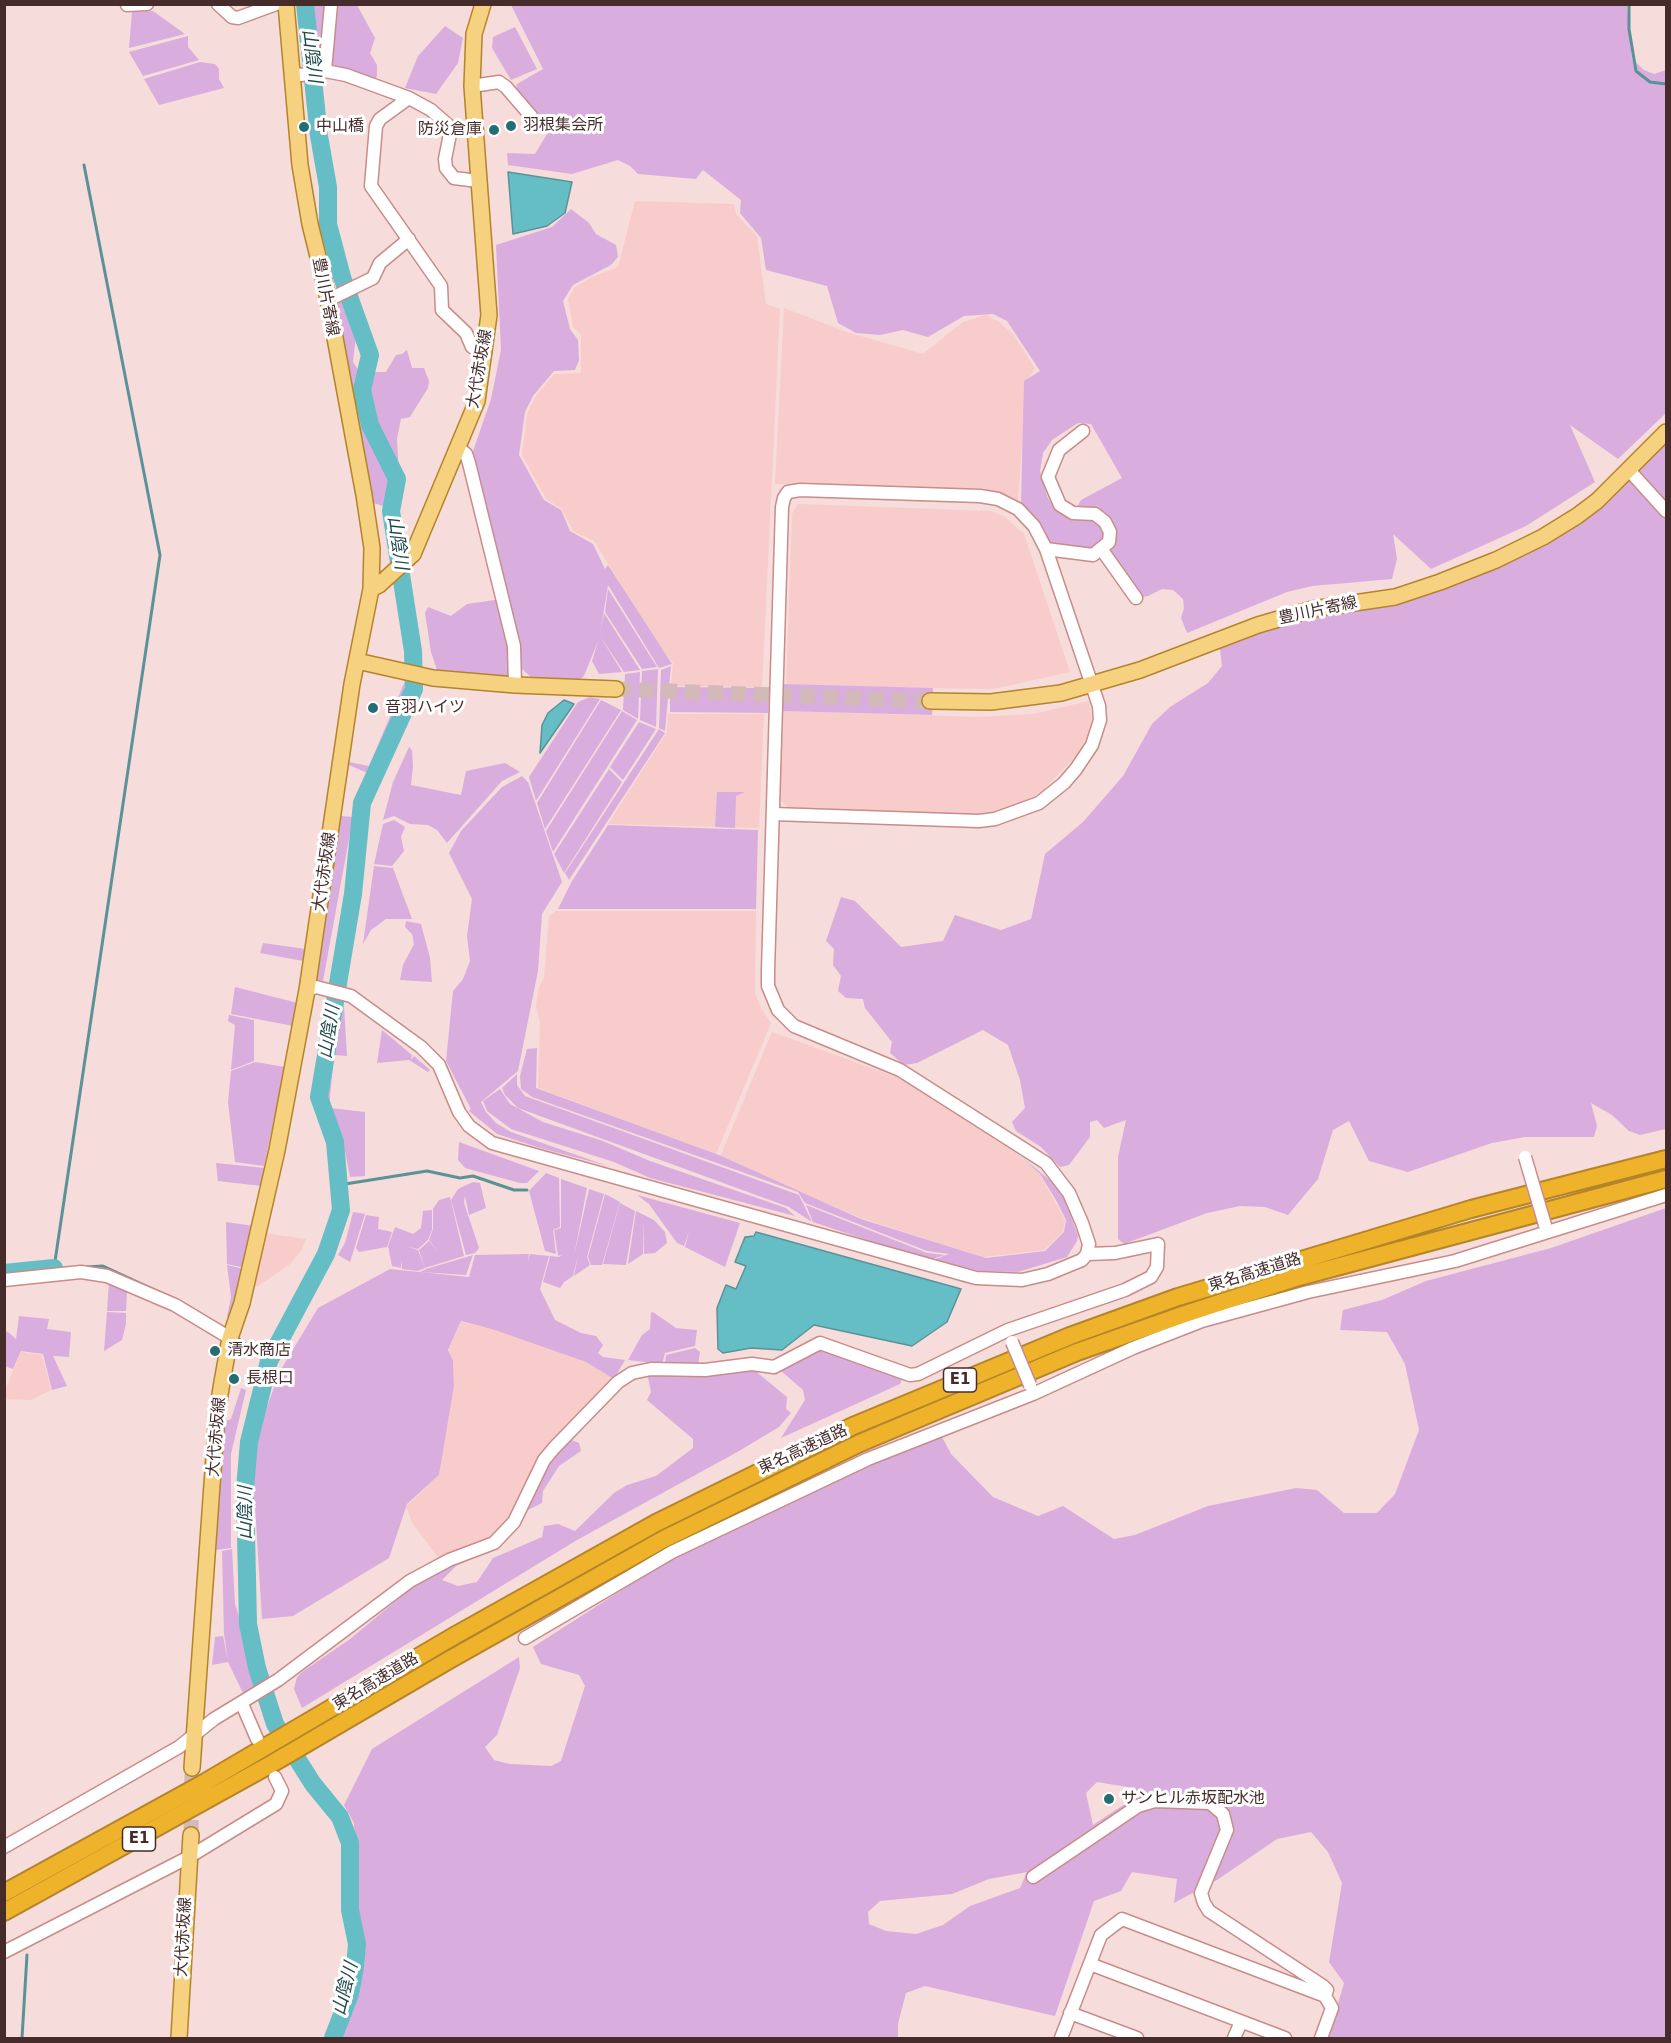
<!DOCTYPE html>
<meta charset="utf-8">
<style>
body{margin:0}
#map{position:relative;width:1671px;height:2043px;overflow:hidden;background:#f6dcda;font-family:"DejaVu Sans",sans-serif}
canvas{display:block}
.frame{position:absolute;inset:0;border:6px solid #452c2b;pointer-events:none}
</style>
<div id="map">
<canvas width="1671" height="2043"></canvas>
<div class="frame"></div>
</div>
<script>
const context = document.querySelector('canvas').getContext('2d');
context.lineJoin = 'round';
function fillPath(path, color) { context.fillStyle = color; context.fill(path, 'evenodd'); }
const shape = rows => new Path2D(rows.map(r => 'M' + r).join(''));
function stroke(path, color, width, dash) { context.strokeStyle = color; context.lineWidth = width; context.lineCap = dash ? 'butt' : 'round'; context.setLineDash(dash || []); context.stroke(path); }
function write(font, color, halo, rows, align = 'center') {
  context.font = font + ' "DejaVu Sans","Noto Sans JP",sans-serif'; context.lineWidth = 6; context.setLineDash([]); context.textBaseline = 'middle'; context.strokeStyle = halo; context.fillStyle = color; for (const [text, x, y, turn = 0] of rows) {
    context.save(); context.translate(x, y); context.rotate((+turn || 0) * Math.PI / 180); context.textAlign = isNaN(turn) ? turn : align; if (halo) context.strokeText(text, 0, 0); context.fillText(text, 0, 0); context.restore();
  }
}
fillPath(shape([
 [635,201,734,204,736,214,757,236,766,304,780,309,762,687,671,686,673,663,654,638,594,541,573,531,561,508,546,499,522,455,527,414,536,396,554,374,581,373,581,335,573,327,568,299,575,287,592,277,618,267],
 [784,308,847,332,923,354,963,322,986,315,999,322,1014,335,1035,369,1027,381,1018,500,983,488,904,489,775,484],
 [798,504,990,511,1004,516,1024,534,1070,672,993,689,786,686,792,514],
 [1089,701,1092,719,1087,737,1075,757,1042,791,1020,804,998,811,982,815,789,808,778,798,781,711,980,717,1033,714],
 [668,714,764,714,759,828,608,824,667,732],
 [556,911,756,911,755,993,761,1008,771,1023,716,1154,538,1088,540,1023,536,1006,539,987,544,978,549,916],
 [772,1032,899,1078,1014,1152,1038,1172,1065,1220,1063,1232,1044,1250,983,1257,861,1218,720,1157],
 [264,1233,306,1239,301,1251,290,1264,257,1287,252,1286],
 [461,1322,496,1330,586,1362,615,1379,497,1535,445,1560,437,1556,413,1524,406,1507,439,1475,454,1385,453,1360,449,1349],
 [21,1352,42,1355,51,1390,31,1400,5,1399,5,1390]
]), '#f8ccca');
fillPath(shape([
 [310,5,326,5,321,67,319,66],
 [333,5,357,5,375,38,370,53,377,65,377,76,374,81,328,68],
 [511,5,1627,5,1632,59,1644,70,1654,74,1666,70,1666,413,1618,459,1570,425,1595,482,1526,526,1431,569,1393,534,1397,559,1392,579,1312,586,1287,592,1187,633,1181,618,1184,608,1183,599,1173,590,1162,589,1148,596,1136,598,1107,550,1115,534,1077,507,1081,500,1122,478,1091,424,1078,423,1052,440,1043,453,1040,471,1047,496,1055,510,1064,515,1092,520,1101,525,1105,534,1100,545,1091,551,1052,547,1041,523,1021,502,1024,381,1040,371,1007,321,993,314,964,316,928,337,903,330,880,335,856,333,838,323,827,286,766,270,761,238,740,213,741,200,703,170,696,179,638,174,630,166,618,160,572,174,508,165,507,153,535,154,550,129,516,91,517,84,543,69],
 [153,11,185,34,129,48,132,12],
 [445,26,463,38,458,63,436,94,405,88,418,56],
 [515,27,537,69,511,80,492,48,493,37],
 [188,36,188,47,199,60,143,76,129,52],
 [200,62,215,64,219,69,219,79,224,88,159,105,144,79],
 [571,209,589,223,596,234,616,245,618,257,611,265,573,285,563,301,570,329,578,340,579,360,575,370,554,371,533,396,525,412,519,455,544,500,561,510,570,531,593,544,605,569,608,565,672,664,659,668,608,585,600,634,604,613,640,670,624,672,600,636,622,672,599,674,592,661,598,641,584,676,578,681,532,678,519,666,472,454,491,399,501,350,496,245,552,227],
 [345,296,356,336,353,362,361,374,359,393,368,425,394,475,390,494,383,506,373,503,369,498,332,302],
 [407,350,412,368,424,368,429,381,428,388,410,417,401,419,397,439,399,474,372,413,370,391,372,372,386,372,396,355,402,354],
 [1666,437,1666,1129,1640,1135,1629,1131,1612,1115,1591,1103,1597,1126,1594,1137,1525,1137,1492,1143,1408,1172,1369,1161,1349,1121,1333,1130,1318,1179,1288,1215,1265,1207,1240,1206,1207,1213,1124,1244,1118,1239,1118,1157,1126,1120,1104,1128,1097,1120,1090,1122,1090,1137,1069,1165,1060,1167,1041,1147,1016,1131,1012,1122,1025,1108,1020,1080,1008,1045,983,1030,917,1063,904,1065,890,1053,892,1042,865,1008,863,999,846,998,838,991,841,976,833,965,834,949,826,941,841,897,855,901,901,947,943,941,955,915,1001,930,1031,919,1045,854,1083,822,1123,776,1152,724,1170,707,1208,683,1222,666,1219,641,1428,584,1572,520],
 [608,589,657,667,642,669,605,612],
 [495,600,501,602,511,647,511,672,507,678,437,670,431,652,425,613,428,607,451,616,467,604],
 [671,666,665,731,659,728,661,670],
 [658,669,656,727,640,720,642,671],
 [640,672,638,719,623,710,625,674],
 [405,681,412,683,407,698,372,775,349,765,349,762,369,766],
 [782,684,933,688,932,715,781,711],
 [670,687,769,688,768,713,670,712],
 [590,697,600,699,536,801,529,777,578,702],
 [601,700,621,710,545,829,537,803],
 [622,711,637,720,553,852,546,831],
 [639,722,656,729,623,780,610,767],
 [659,729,665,733,569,880,565,873],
 [409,747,412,750,413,766,411,785,461,795,466,771,505,763,520,772,502,781,447,843,437,830,428,825,410,824,394,816,383,820,393,782],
 [609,769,622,782,564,873,554,854],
 [522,776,528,782,562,882,542,914,538,971,518,1071,481,1102,486,1112,496,1123,511,1132,608,1166,540,1148,497,1134,469,1111,471,1109,446,1061,453,991,463,979,470,961,467,936,472,899,449,853,461,831,502,787],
 [717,792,745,792,736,796,735,828,715,827],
 [340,816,353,817,323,981,316,979],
 [394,820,405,827,401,837,404,851,392,866,374,864,383,824],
 [608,825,758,830,756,909,558,909,572,881],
 [374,866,393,868,412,919,386,919,371,930,363,944],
 [406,921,421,924,430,958,432,982,400,980,403,965,414,944,412,934,405,927],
 [263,943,306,949,303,961,260,953],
 [235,987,298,1003,293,1026,231,1014],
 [338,1004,344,1006,347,1056,334,1055,329,1107,326,1082],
 [229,1015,254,1020,254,1061,231,1070,235,1025,228,1021],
 [382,1030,412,1055,411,1060,414,1056,430,1070,428,1072,409,1060,377,1063],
 [537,1048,536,1088,719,1155,861,1219,986,1258,1045,1251,1064,1232,1066,1220,1057,1202,1040,1174,1019,1155,1050,1180,1065,1199,1078,1236,1077,1241,1067,1257,1018,1272,980,1271,933,1260,949,1254,927,1251,805,1203,798,1192,532,1097,521,1089,520,1076,527,1049],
 [255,1062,285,1067,264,1166,235,1162,228,1102,231,1071],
 [517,1074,517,1085,525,1096,799,1195,812,1222,789,1207,518,1108,505,1095,502,1088],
 [500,1089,510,1104,543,1122,603,1141,650,1161,786,1208,795,1216,650,1178,614,1162,511,1129,487,1111,483,1101],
 [330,1108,365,1112,365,1176,350,1177,344,1146],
 [459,1142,539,1171,527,1183,520,1183,465,1168,458,1160],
 [216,1163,265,1168,261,1186,218,1181],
 [546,1173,559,1178,560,1227,553,1230,556,1254,545,1251,529,1191],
 [561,1179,587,1188,574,1256,589,1189,604,1194,587,1257,590,1265,574,1276,578,1256,573,1276,564,1282,560,1288,543,1282,550,1256,559,1257,563,1254,558,1256,554,1230,561,1228],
 [473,1182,480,1183,486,1208,469,1215,465,1196,464,1203,479,1248,475,1253,466,1255,451,1200,458,1189],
 [605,1194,620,1202,602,1265,591,1265,588,1257],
 [637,1195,740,1223,725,1267,685,1247,689,1232,684,1246,677,1243,649,1204],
 [450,1197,464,1256,425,1268,419,1250,429,1241,439,1253,429,1240,433,1229,433,1209,439,1200],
 [620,1203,635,1211,626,1265,603,1264],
 [806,1205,927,1253,945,1255,932,1259,915,1256,813,1222],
 [1666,1208,1666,2038,1328,2038,1344,1983,1329,1962,1342,1883,1328,1852,1311,1832,1277,1839,1217,1880,1174,1903,1177,1879,1132,1872,1121,1891,1094,1901,1055,2016,925,1986,906,1993,898,2024,898,2038,339,2038,358,1988,363,1945,357,1910,354,1823,344,1805,372,1749,519,1657,520,1668,497,1735,485,1747,494,1760,510,1764,551,1766,561,1761,585,1686,579,1675,541,1664,533,1647,673,1557,940,1433,951,1454,993,1497,1038,1516,1063,1506,1114,1539,1135,1535,1208,1506,1296,1488,1317,1490,1344,1513,1377,1513,1395,1494,1419,1430,1405,1364,1387,1332,1340,1330,1343,1310,1382,1300,1426,1281,1551,1248],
 [1097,1782,1134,1788,1131,1800,1093,1825,1086,1793],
 [1027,1872,1020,1888,970,1906,943,1925,916,1934,886,1931,869,1924,868,1912,880,1901,952,1894,989,1879],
 [432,1210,432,1230,428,1240,418,1249,408,1247,418,1250,425,1268,418,1271,402,1269,402,1260,401,1268,392,1266,388,1246,395,1227,413,1234,421,1228,423,1211],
 [636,1211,654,1220,665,1232,667,1243,655,1253,644,1254,644,1220,643,1254,628,1264],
 [353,1212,365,1214,350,1262,338,1255,345,1243],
 [366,1215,379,1217,378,1229,392,1232,387,1247,359,1252,356,1248],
 [226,1222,254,1226,245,1268,227,1264],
 [529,1254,528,1262,530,1254,549,1256,540,1289,555,1320,581,1333,596,1336,603,1345,598,1353,603,1357,625,1360,614,1379,586,1362,495,1330,461,1321,448,1350,453,1360,454,1386,439,1475,407,1504,389,1558,293,1616,262,1619,252,1457,264,1415,280,1371,318,1308,390,1269,469,1277,475,1255],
 [473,1255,466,1275,420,1272,426,1269],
 [227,1265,244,1269,231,1319,227,1317,231,1297],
 [109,1281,127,1291,126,1311,107,1311],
 [107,1312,126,1313,126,1324,122,1340,104,1351],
 [653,1312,676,1328,697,1330,695,1346,665,1353,662,1364,628,1360,642,1335,650,1329,651,1313],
 [19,1316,49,1319,47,1329,71,1332,69,1357,53,1356,67,1386,52,1390,43,1354,21,1351,13,1369,5,1366,5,1336,7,1331,16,1339],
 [821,1347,899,1375,902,1380,900,1384,781,1438,805,1400,803,1390,780,1370],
 [695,1348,700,1352,698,1365,665,1364,666,1355],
 [754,1370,787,1397,786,1409,791,1413,779,1427,739,1451,577,1540,302,1708,294,1689,297,1677,302,1672,350,1639,419,1582,457,1562,482,1554,456,1566,442,1580,458,1586,477,1582,493,1558,542,1537,544,1526,558,1524,575,1531,614,1493,627,1485,656,1476,693,1448,693,1439,647,1400,651,1392,647,1373],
 [241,1388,246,1390,231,1454,231,1548,216,1550,223,1422,231,1419],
 [569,1439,579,1443,581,1451,559,1466,543,1491,542,1503,526,1511,548,1463],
 [232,1549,235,1604,240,1619,245,1627,248,1647,259,1685,243,1693,228,1662,212,1665,215,1637,223,1636,228,1661,224,1634,222,1551]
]), '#d9aedf');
const water = shape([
 [508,172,572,182,565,213,547,226,513,234,508,172],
 [564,700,574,704,540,753,542,725,548,713,564,700],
 [756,1232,961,1289,947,1322,912,1346,814,1325,782,1350,751,1348,723,1353,718,1349,717,1308,726,1285,736,1289,746,1266,735,1262,745,1237,754,1236,756,1232]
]);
fillPath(water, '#65bec5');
stroke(water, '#5b9297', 1.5);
stroke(shape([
 [1629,4,1629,29,1636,71,1650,82,1666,84],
 [339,1185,427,1171,460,1178,473,1176,514,1190,527,1190],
 [86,1267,103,1266,172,1298],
 [65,1268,54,1268,160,555,84,165],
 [236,1337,269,1361],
 [22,2038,27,1955]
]), '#5b9297', 3);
stroke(shape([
 [305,4,319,136,328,187,328,224,342,277,370,355,362,390,370,425,397,479,391,511,413,651,414,689,362,803,353,894,319,1097,335,1142,341,1210,326,1254,269,1361,249,1442,245,1489,248,1624,257,1668,275,1724,313,1784,340,1817,350,1843,350,1910,357,1944,355,1967,350,1994,333,2038],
 [4,1273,54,1268]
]), '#65bec5', 18);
stroke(shape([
 [616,689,930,701],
 [191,1835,192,1768]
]), '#d3b9b7', 15, [15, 8]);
const minor = shape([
 [218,4,232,17,238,18,276,4],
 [127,5,147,4],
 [325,71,331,4],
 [293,73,301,75,325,71,346,75,409,98,431,110,448,125,450,134,445,159,446,168,454,178,478,181],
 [472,86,499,82,506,87,531,116],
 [409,98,380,119,376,126,371,186,441,286,442,310,466,333,472,347,485,353],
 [328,300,373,278,380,263,409,239],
 [459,448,466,454,469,463,514,646,515,685],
 [1628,469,1666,511],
 [1046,549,1093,555,1109,542,1110,532,1105,522,1095,514,1073,513,1060,505,1048,477,1059,450,1083,431],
 [1102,550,1136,598],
 [307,990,316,987,351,996,421,1047,439,1065,459,1112,469,1126,492,1143,976,1278,1022,1280,1048,1274,1082,1260,1087,1254,1089,1244,1082,1223,1069,1193,1046,1163,900,1070,794,1026,778,1010,768,986,768,971,782,507,784,498,788,492,800,490,980,496,998,499,1018,509,1034,526,1046,549,1099,706,1100,720,1092,745,1076,769,1064,783,1039,803,995,819,979,821,773,814],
 [4,1280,81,1272,107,1276,175,1305,230,1338],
 [525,1638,672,1552,868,1459,1033,1394,1133,1348,1202,1321,1308,1292,1455,1261,1666,1195],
 [242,1704,257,1739],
 [4,1847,179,1747,214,1719,278,1680,410,1581,449,1560,494,1543,514,1522,544,1460,554,1448,618,1382,632,1373,651,1369,705,1370,752,1364,774,1367,820,1343,910,1375,918,1374,1008,1330,1125,1290,1151,1277,1157,1267,1158,1244,1115,1253,1087,1254],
 [1033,1877,1138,1806,1155,1801,1210,1803,1223,1814,1227,1830,1201,1893,1204,1903,1209,1911,1323,1986,1327,1990,1325,1996],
 [4,1952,189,1857,276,1804,282,1791,275,1777],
 [1090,1964,1285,2038],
 [1070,2013,1137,2038],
 [1061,2038,1101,1935,1122,1919,1325,1996,1332,2008,1321,2038],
 [1234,2038,1241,2022]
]);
const major = shape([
 [371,589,379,585,413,554,477,401,489,315,472,86,474,34,483,4],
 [357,661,433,678,515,685,616,689],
 [930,701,991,702,1061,693,1140,670,1258,625,1313,609,1395,597,1440,582,1496,560,1543,537,1577,516,1597,501,1666,432],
 [192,1768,217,1414,222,1382,230,1338,242,1303,277,1150,307,990,352,684,371,589,372,548,364,495,326,289,310,224,300,165,286,4],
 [179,2038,191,1835]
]);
const highway = shape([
 [4,1893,202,1784,454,1636,656,1523,853,1426,1070,1336,1178,1297,1471,1209,1666,1159],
 [4,1912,273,1763,449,1660,664,1539,860,1443,1077,1352,1185,1314,1299,1277,1666,1179]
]);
stroke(minor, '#c88c89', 15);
stroke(major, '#b4842b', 18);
stroke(highway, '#b4842b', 20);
stroke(minor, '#fff', 12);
stroke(major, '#f5d180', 15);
stroke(highway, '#efb32b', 16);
const minorBridge = shape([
 [1525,1157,1545,1225],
 [1012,1342,1030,1385]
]);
stroke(minorBridge, '#c88c89', 15, []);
stroke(minorBridge, '#fff', 12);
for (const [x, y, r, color] of [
 [511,126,6,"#226e73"],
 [304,127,6,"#226e73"],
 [494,130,6,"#226e73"],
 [373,708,6,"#226e73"],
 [215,1351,6,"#226e73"],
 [234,1379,6,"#226e73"],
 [1109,1799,6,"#226e73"]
]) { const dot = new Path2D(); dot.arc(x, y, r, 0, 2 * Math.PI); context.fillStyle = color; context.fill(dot); stroke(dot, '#fff', 2); }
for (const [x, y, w] of [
 [960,1380,33],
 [139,1839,33]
]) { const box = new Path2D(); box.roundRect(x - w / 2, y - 12, w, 24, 4.5); context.fillStyle = '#fff'; context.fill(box); stroke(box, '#452c2b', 1.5); }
write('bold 15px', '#452c2b', null, [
 ["E1",960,1380],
 ["E1",139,1839]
]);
write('16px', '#452c2b', '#fff', [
 ["羽根集会所",523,126],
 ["中山橋",316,127],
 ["防災倉庫",482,130,"right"],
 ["音羽ハイツ",385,708],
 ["清水商店",227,1351],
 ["長根口",246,1379],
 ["サンヒル赤坂配水池",1121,1799]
], 'left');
write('16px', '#452c2b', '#fff', [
 ["豊川片寄線",325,297,79],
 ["大代赤坂線",480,369,-80],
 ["豊川片寄線",1318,611,-12],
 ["大代赤坂線",325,872,-82],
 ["東名高速道路",1255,1273,-17],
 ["大代赤坂線",217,1437,-85],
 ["東名高速道路",803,1450,-25],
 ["東名高速道路",376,1682,-31],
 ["大代赤坂線",184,1937,-87]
]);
write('italic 18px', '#214a4d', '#fff', [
 ["山陰川",311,56,83],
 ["山陰川",397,543,82],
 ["山陰川",330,1032,-81],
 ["山陰川",246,1513,-90],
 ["山陰川",346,1989,-76]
]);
</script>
